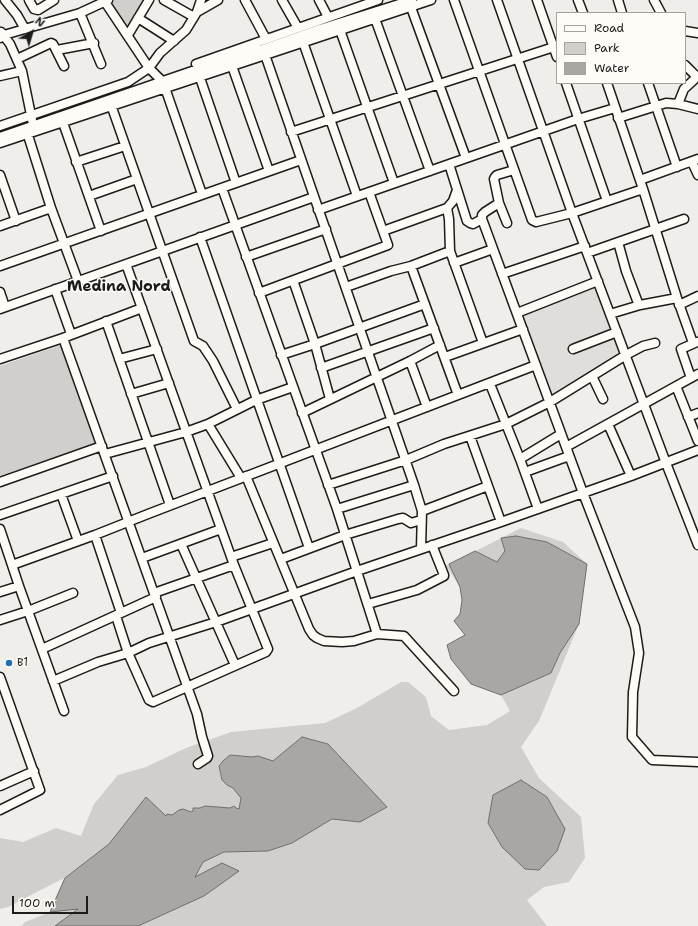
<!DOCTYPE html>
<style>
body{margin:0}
#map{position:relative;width:698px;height:926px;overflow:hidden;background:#f0eeea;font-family:"Shantell Sans",sans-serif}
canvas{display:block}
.legend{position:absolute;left:556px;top:12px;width:130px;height:72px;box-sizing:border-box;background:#fdfcf7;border:1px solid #a3a29f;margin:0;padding:5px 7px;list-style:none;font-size:12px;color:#1c1c1c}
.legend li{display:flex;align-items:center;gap:8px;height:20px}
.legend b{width:20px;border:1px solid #a3a29f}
.north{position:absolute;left:12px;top:12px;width:40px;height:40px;-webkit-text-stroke:3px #fdfcf7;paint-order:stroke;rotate:38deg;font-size:11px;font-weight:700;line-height:16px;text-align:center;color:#1c1c1c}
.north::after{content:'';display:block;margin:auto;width:14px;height:18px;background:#1c1c1c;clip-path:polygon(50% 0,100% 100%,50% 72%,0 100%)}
.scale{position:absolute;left:12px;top:896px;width:76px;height:18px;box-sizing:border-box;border:2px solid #1c1c1c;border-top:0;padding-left:5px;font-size:12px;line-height:14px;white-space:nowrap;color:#1c1c1c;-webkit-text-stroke:3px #fdfcf7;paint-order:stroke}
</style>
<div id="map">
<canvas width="698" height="926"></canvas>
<ul class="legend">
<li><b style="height:5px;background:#fdfcf7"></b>Road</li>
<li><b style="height:11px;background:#d0cfcc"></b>Park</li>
<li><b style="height:11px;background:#a8a7a3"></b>Water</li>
</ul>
<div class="north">N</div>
<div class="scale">100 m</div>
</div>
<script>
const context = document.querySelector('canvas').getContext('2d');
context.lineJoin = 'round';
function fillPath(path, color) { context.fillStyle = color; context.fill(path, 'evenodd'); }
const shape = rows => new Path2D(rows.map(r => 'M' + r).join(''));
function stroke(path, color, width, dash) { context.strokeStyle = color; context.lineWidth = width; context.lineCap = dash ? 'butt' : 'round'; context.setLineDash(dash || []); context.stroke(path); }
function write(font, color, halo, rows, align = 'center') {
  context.font = font + ' "Shantell Sans",sans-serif'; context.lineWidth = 3; context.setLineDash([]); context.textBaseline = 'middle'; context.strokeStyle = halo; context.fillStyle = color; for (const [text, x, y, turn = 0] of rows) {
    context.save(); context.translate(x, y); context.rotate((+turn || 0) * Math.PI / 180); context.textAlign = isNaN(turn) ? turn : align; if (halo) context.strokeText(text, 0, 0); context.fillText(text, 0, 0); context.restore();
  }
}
fillPath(shape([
 [595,284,621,355,553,394,549,394,522,317]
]), '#e0deda');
fillPath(shape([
 [114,0,146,0,130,28,110,9],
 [64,344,98,445,0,478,0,366],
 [521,528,563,542,587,564,579,624,539,721,521,747,539,778,581,817,585,858,569,882,544,887,527,900,547,926,22,926,25,922,50,912,64,878,8,907,0,909,0,838,23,842,56,828,81,836,94,804,118,775,146,767,186,748,231,732,325,723,357,708,401,682,408,682,426,697,431,716,449,730,487,725,510,711,501,695,471,684,451,659,447,645,465,635,454,621,460,614,462,600,460,587,446,566]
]), '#d0cfcc');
const water = shape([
 [516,536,547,542,587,564,579,624,560,653,551,673,501,695,471,684,451,659,447,645,465,635,454,621,460,614,462,600,460,587,449,564,475,551,497,562,505,551,501,538,516,536],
 [302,737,328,744,387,807,360,822,332,819,292,843,268,851,224,852,203,862,195,877,222,863,239,871,204,896,138,926,55,926,78,909,50,912,65,878,109,844,146,797,166,816,167,814,172,815,179,810,183,809,191,812,193,811,193,808,200,808,205,806,230,808,234,806,236,808,239,809,241,798,233,788,227,785,222,780,219,766,223,761,230,755,252,757,258,756,273,761,302,737],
 [521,780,547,797,565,829,557,851,539,870,525,869,502,847,488,823,493,795,521,780]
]);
fillPath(water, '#a8a7a3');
stroke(water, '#706f6d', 1);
const minor = shape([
 [5,0,17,15,25,29],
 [29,0,34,9,38,10,54,0],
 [164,0,194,17],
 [245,0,266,39],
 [282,0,298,28],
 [319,0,328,17],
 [454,0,532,220,536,222,572,213,643,189],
 [497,0,572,213,666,463,698,545],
 [537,0,557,57],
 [578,0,583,13],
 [618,0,622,13],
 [654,0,661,13],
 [105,2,149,68,163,82,202,194],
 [409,2,466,158],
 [197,12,218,0],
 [80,13,101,64],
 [373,13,430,171],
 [138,18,174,41],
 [340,30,394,183],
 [685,31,698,33],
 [1,32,10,44,22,71,32,120],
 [128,35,149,0],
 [0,38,4,35,80,13,108,0],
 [303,42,357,196],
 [263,49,414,485,422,511,421,549],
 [57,50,94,43],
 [17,59,51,43,53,44,64,66],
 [196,64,378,0],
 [685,65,697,77],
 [232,66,269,171],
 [198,72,236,183],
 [0,76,22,71],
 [566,83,607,201],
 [607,83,643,189,677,298,693,343],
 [648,83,677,167],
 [110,102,194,341,203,346,213,361,237,409],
 [678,104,684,89,698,76],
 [61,117,101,231],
 [618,118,666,103,678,104,698,109],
 [0,126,128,82,149,68,160,53,186,30,197,12,201,0],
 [26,129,51,208,78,281],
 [291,132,557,46],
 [0,137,198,69,263,49,320,29,412,0],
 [0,143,431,0],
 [76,162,125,146],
 [692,162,698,175],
 [449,164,467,221,470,223,473,224,482,219],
 [514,170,497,175,495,177,494,179,499,203,485,212,482,215,482,219,583,493,635,627,639,653,633,692,632,737,652,760,698,762],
 [0,175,16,221],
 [640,180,698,159],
 [222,188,337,509,377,634],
 [89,196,137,179],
 [499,203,507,223],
 [447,208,449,219,450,251,483,343],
 [318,210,578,119,615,108],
 [0,226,51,208],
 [383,231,447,208,453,201,457,190],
 [200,237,309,548],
 [618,242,626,271,638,303,640,305],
 [587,253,684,219],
 [246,257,326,229],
 [454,263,493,249],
 [0,266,301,160],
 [411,266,458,395],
 [502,274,585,246],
 [292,281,294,283,315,344,330,399],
 [346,287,391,271,411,266,450,251],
 [55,289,71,334],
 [0,292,5,307],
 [259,293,388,245,369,192],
 [679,305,698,296],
 [0,309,314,197],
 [517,313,598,281],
 [610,314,640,305,677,298],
 [106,321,170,505],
 [63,338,197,714,202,737,208,756,207,758,198,764],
 [573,349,617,332],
 [281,355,315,344,425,304],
 [445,357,523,329],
 [0,359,63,338,142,308],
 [119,359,157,349],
 [410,361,427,407],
 [321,368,434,328],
 [592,376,603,399],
 [691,378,681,349,697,342],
 [490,384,520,459,538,509],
 [676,386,698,441],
 [131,394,169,383],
 [302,413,410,361,440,345],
 [688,417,698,413],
 [208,424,241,478],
 [608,424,631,476],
 [470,436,501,522],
 [566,447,698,374],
 [105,454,186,432,208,424,256,400,293,387],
 [520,459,561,434],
 [525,472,569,456],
 [246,476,309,629,313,635,317,638,324,641,342,642,354,641,377,634,404,636,454,691],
 [0,482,102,446],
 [328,485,406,460,444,444,506,424,550,402,626,355,643,346,655,343],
 [61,494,78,541],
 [337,509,414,485],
 [422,511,488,486],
 [0,515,113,476],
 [0,529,19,586,64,711],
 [95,535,121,613],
 [181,544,235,665],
 [231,557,273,543],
 [142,558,221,529],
 [281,559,345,535,398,519,403,518,411,523,421,520],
 [12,565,95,535,148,514,536,365],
 [0,592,19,586],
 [154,593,234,565],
 [368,604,417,590,444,576,444,575,432,545],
 [116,616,128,653,149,700,153,702,266,652,268,649,234,565,126,264],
 [0,620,28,611,73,593],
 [42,649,156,597],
 [0,677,40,790,0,810],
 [53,681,98,662,128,653,149,643,216,622,357,571,501,522,631,476,698,450],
 [0,786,34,771]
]);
stroke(minor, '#1c1c1c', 11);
stroke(minor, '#fdfcf7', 8);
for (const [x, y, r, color] of [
 [9,663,4,"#1f6fb2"]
]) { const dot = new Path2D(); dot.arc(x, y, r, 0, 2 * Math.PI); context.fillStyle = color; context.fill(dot); stroke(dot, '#fdfcf7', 1.5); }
write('11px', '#1c1c1c', '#fdfcf7', [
 ["B1",17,663]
], 'left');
write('bold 15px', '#1c1c1c', '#fdfcf7', [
 ["Medina Nord",119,287]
]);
</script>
